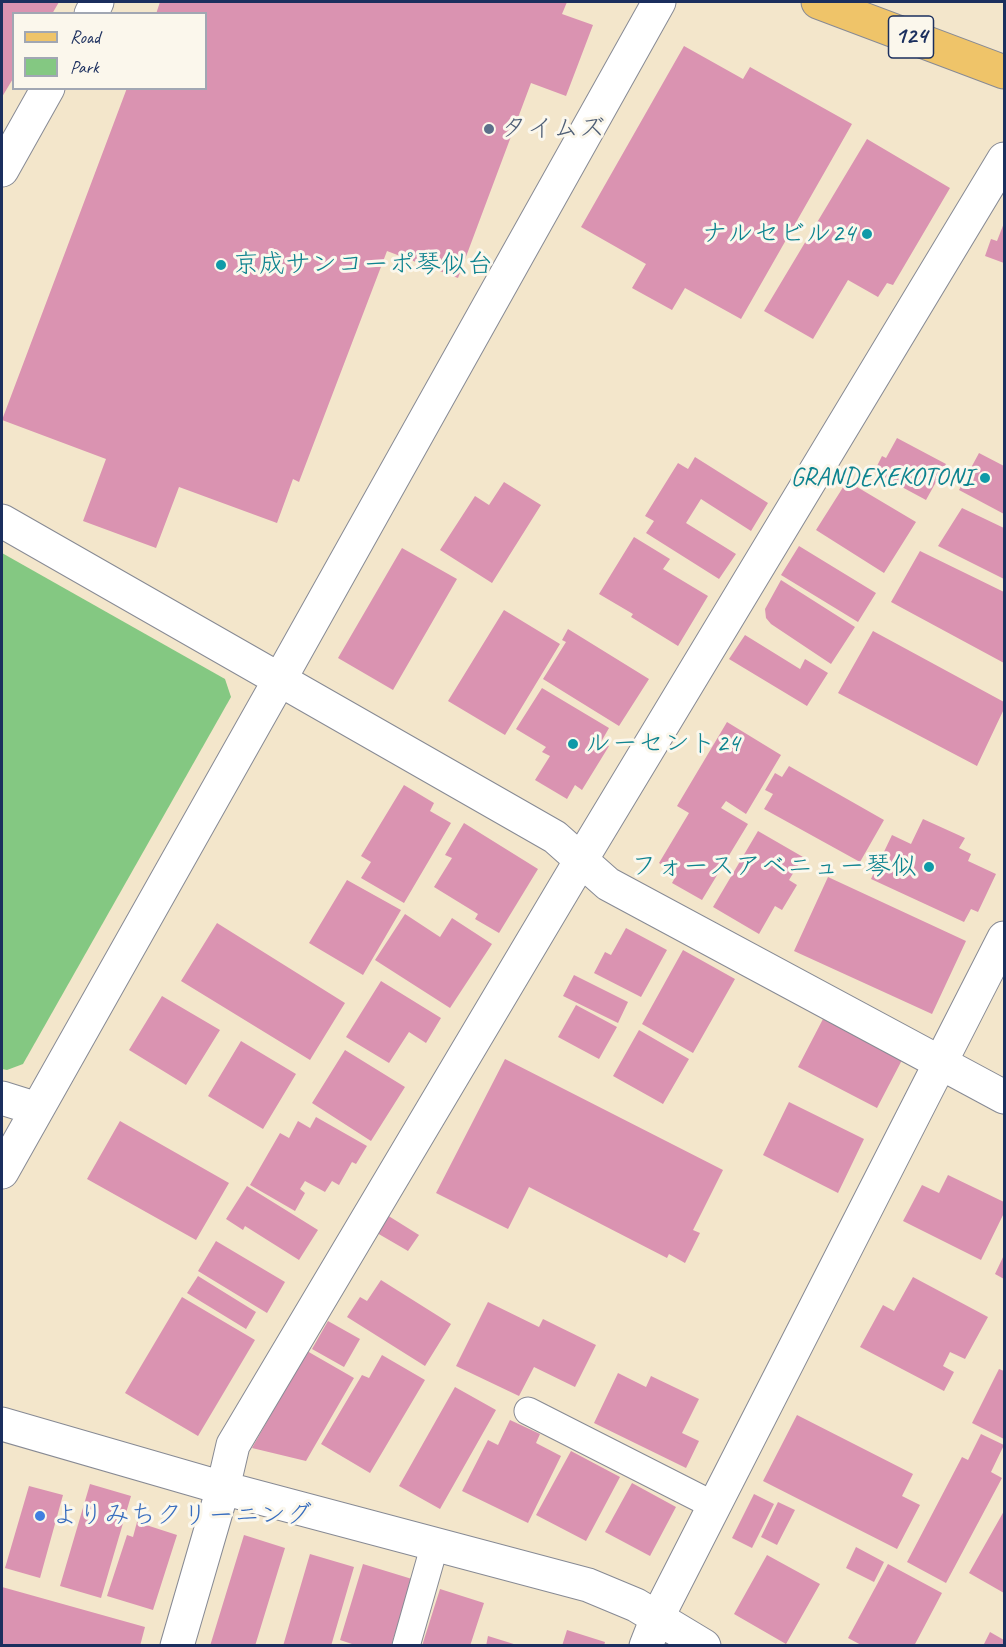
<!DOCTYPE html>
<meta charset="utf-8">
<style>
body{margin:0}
#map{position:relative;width:1006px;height:1647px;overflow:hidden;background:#f3e6cb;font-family:Caveat,sans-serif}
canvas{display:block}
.frame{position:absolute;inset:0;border:3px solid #1b2f5e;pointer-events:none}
.legend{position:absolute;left:12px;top:12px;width:195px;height:78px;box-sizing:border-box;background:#fbf7ec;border:2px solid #a1a7b3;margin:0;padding:8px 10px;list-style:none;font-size:18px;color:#1b2f5e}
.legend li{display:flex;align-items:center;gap:12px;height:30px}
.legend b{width:30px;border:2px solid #a1a7b3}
</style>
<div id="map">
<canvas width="1006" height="1647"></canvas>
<div class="frame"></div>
<ul class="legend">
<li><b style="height:8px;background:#efc469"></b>Road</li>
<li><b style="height:16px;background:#84c882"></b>Park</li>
</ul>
</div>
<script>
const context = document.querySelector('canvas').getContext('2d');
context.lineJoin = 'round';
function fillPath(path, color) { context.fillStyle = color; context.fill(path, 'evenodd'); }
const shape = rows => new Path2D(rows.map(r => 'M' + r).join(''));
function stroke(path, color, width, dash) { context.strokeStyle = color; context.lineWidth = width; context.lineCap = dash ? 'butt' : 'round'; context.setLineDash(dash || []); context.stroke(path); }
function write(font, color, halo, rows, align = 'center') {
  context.font = font + ' Caveat,"Klee One",sans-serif'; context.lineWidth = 6; context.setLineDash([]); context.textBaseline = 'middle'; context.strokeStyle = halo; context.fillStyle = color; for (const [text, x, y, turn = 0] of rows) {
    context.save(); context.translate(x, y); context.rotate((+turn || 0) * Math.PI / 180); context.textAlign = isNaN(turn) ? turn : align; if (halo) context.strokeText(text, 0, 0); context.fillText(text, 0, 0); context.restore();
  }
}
fillPath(shape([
 [2,553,225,679,231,697,23,1064,7,1070,2,1069]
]), '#84c882');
fillPath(shape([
 [2,2,59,2,52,14,14,14,14,77,2,97],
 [160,2,567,2,562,14,593,25,566,96,531,83,458,278,387,251,299,482,293,479,277,523,179,487,156,548,83,521,106,459,2,420,127,88,206,88,206,14,156,14],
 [684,46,743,79,750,67,852,124,741,319,685,288,672,310,632,288,646,264,581,227],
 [867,139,950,188,893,285,887,283,878,297,848,280,813,339,764,311],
 [1004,223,1004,263,985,256,991,239,997,241],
 [897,438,946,464,926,500,874,472,882,456,886,458],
 [979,453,1004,466,1004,514,959,490],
 [695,457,768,503,751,531,701,499,686,523,736,554,719,579,646,533,654,521,645,516,678,463,688,469],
 [847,481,916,522,884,573,816,530],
 [504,482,541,505,492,583,440,550,475,496,489,505],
 [962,508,1004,528,1004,579,938,546],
 [634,537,670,559,663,569,708,596,678,646,631,617,633,614,599,594],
 [799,546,876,593,858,622,781,575],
 [402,548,457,579,393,690,338,658],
 [920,551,1004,592,1004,663,891,602],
 [781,580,855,627,831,664,771,624,766,618,765,609],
 [504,610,560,644,505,735,448,701],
 [568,629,649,679,619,726,543,679,566,642,562,640],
 [873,631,1004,702,1004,709,977,766,838,693],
 [745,635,800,669,805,659,828,673,807,706,729,659],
 [542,688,609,728,601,742,609,746,582,790,575,785,567,799,535,780,550,756,542,752,546,747,516,729],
 [727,722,781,755,746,814,726,801,721,808,748,824,702,900,672,883,677,874,659,863,689,813,677,806],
 [789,766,884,820,860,862,764,809,773,794,765,790,775,773,782,777],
 [404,785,434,803,430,811,451,823,404,903,361,878,371,862,361,856],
 [923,819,965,838,959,848,971,854,968,861,996,874,978,912,971,909,964,922,871,879,892,835,911,844],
 [464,823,538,869,499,933,475,919,478,914,434,887,452,858,445,855],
 [758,831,803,857,789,880,797,885,782,910,775,906,759,934,713,907],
 [828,877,966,941,932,1014,794,951],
 [347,880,401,910,363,975,309,943],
 [405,914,440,937,452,918,492,944,450,1008,375,960],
 [217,923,345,1003,310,1060,181,981],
 [626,928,667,950,641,997,594,973,605,952,611,955],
 [683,950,735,979,693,1053,642,1024],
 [574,975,628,1002,618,1023,563,996],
 [381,981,441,1018,426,1043,409,1032,389,1063,346,1037],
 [162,996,220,1030,186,1085,129,1050],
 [576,1005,617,1027,599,1059,558,1037],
 [823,1019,902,1060,877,1108,798,1067],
 [639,1030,689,1059,663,1104,613,1076],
 [241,1041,296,1074,263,1129,208,1096],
 [345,1050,405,1087,371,1141,312,1103],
 [505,1059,723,1170,693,1230,700,1233,685,1263,669,1254,667,1258,529,1187,508,1229,436,1193],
 [789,1102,864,1139,838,1193,763,1155],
 [316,1117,367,1146,356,1164,352,1162,339,1185,332,1181,325,1192,305,1181,300,1189,305,1193,295,1211,250,1185,280,1133,289,1138,298,1121,310,1128],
 [120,1121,229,1183,196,1240,87,1179],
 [948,1175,1004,1202,1004,1213,981,1260,903,1221,922,1185,939,1193],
 [247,1186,318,1230,299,1260,245,1226,243,1230,226,1219],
 [387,1215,419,1235,408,1251,377,1233],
 [216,1241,285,1282,267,1313,198,1271],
 [1004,1255,1004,1279,995,1274],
 [198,1276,256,1312,246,1329,187,1293],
 [913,1277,988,1317,965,1359,950,1352,943,1366,954,1372,944,1391,860,1347,883,1305,894,1311],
 [381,1280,451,1324,425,1366,347,1317,360,1297,367,1301],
 [182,1297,255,1340,198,1436,125,1393],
 [488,1302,539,1327,543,1319,596,1345,575,1387,534,1367,519,1396,456,1366],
 [328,1321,360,1339,344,1367,312,1349],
 [307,1351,354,1378,306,1461,252,1448],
 [382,1355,425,1380,370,1473,321,1444,362,1375,369,1378],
 [999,1369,1004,1371,1004,1439,972,1423],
 [618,1373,646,1387,651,1376,699,1399,682,1433,699,1441,686,1468,594,1423],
 [455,1387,496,1410,440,1509,399,1486],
 [797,1415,913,1474,902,1496,920,1505,897,1549,763,1481],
 [510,1420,540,1434,536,1443,561,1456,528,1523,462,1491,488,1440,498,1445],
 [981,1434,1004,1445,991,1472,1002,1478,946,1583,907,1562,962,1457,968,1460],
 [571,1451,620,1477,586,1541,536,1515],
 [632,1483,676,1507,650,1556,605,1532],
 [90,1484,131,1496,101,1598,60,1586],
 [29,1486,63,1495,40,1578,5,1568],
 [754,1494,774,1504,752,1548,732,1538],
 [778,1502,795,1510,777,1545,761,1537],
 [1004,1511,1004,1593,969,1573],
 [137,1522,177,1535,153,1610,107,1596,127,1535,133,1537],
 [244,1535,285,1548,255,1646,210,1646],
 [856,1547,884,1562,874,1582,846,1568],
 [310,1554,354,1567,331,1646,283,1646],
 [767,1555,820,1584,786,1644,734,1614],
 [363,1564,412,1579,391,1646,358,1646,340,1640],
 [888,1564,942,1593,914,1646,863,1646,848,1638],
 [2,1587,145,1627,140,1646,2,1646],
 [440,1589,484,1603,470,1646,422,1646],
 [567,1630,605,1642,604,1646,562,1646],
 [990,1632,1004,1640,1004,1646,983,1646],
 [488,1636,517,1645,517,1646,486,1646]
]), '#da93b1');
const lane = shape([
 [528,1411,715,1506],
 [406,1646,435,1544]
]);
const street = shape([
 [91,14,97,2],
 [2,170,48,88],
 [2,521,555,837,608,884,1004,1097],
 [2,1098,37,1109],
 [2,1172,280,679,659,2],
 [2,1424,223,1488,588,1585,636,1605,704,1646],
 [177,1646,223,1488,233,1445,581,860,1004,159],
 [646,1646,657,1618,1004,938]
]);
const primary = shape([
 [818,2,1004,72]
]);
stroke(lane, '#878a94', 29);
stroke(street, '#878a94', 35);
stroke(primary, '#878a94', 35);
stroke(lane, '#fff', 27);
stroke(street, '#fff', 33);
stroke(primary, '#efc469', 33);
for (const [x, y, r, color] of [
 [489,129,6,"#5c6f8a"],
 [867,234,6,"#0f9aa8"],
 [221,265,6,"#0f9aa8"],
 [985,478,6,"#0f9aa8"],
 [573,744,6,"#0f9aa8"],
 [929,867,6,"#0f9aa8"],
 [40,1516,6,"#3f7fe0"]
]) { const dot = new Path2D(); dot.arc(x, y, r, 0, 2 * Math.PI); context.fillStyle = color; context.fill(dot); stroke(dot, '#fbf7ec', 2); }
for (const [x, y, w] of [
 [911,37,45]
]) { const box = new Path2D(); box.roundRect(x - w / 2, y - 21, w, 42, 4.5); context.fillStyle = '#fbf7ec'; context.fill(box); stroke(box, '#1b2f5e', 1.5); }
write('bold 24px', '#1b2f5e', null, [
 ["124",911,37]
]);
write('26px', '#4e5e75', '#fbf7ec', [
 ["タイムズ",501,129]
], 'left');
write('26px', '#0d838f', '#fbf7ec', [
 ["ナルセビル24",855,234],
 ["京成サンコーポ琴似台",233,265,"left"],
 ["GRANDEXEKOTONI",973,478],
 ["ルーセント24",585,744,"left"],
 ["フォースアベニュー琴似",917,867]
], 'right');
write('26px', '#366cbe', '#fbf7ec', [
 ["よりみちクリーニング",52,1516]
], 'left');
</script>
